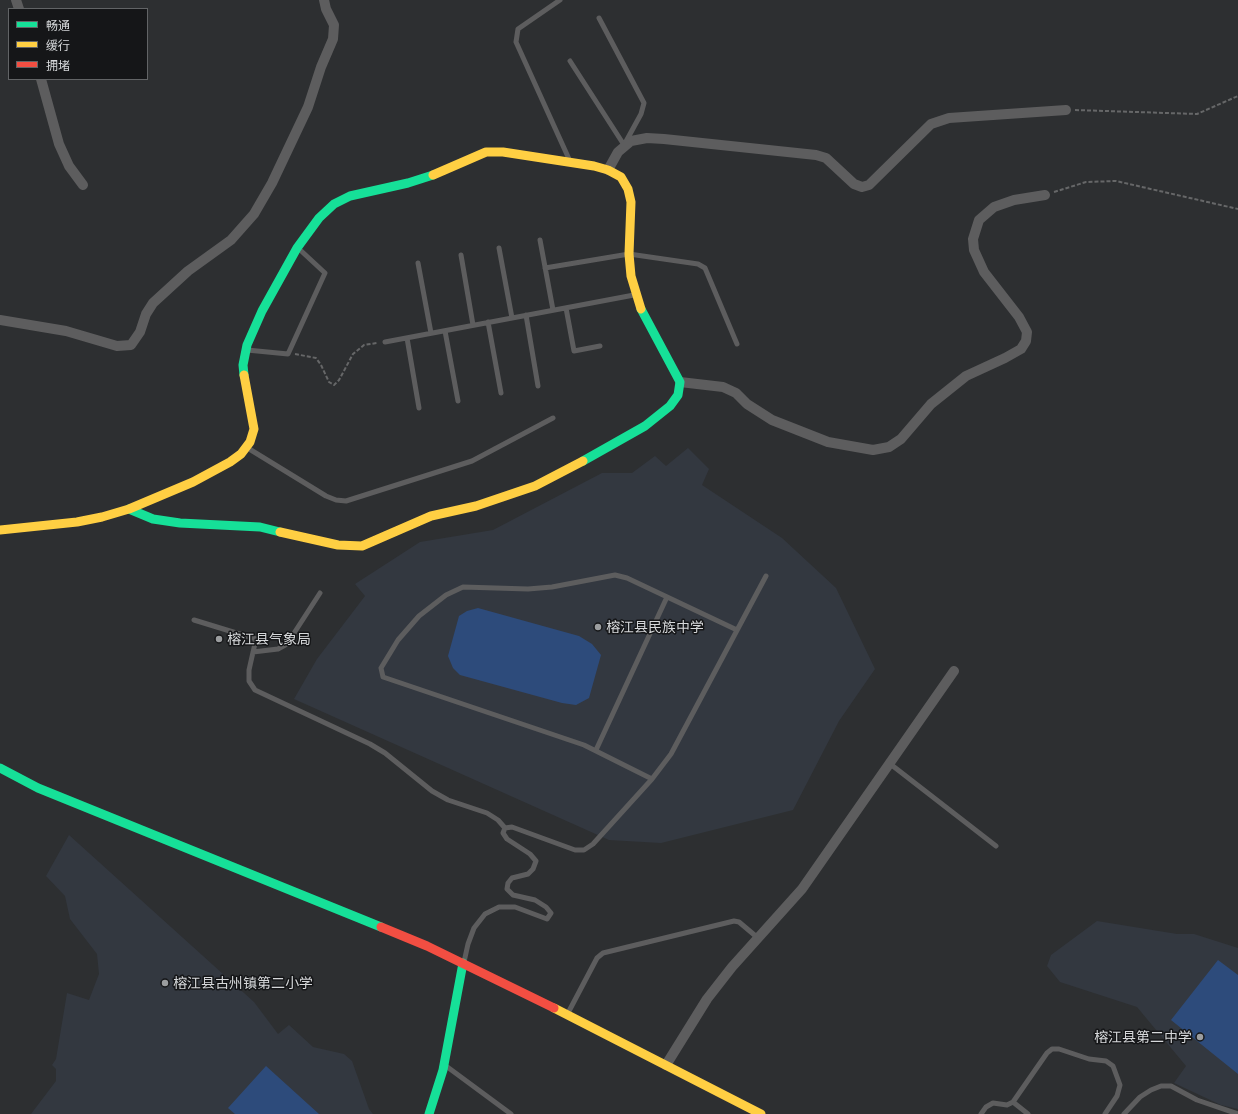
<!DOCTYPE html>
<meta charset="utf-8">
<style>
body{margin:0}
#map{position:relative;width:1238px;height:1114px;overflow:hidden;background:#2d2f31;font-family:Lato,"Noto Sans SC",sans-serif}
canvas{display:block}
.legend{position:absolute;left:8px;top:8px;width:140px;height:72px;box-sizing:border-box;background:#151618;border:1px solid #626466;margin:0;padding:5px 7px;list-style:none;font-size:12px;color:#d6d8da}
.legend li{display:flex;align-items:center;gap:8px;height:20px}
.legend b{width:20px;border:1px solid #626466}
</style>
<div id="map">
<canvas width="1238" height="1114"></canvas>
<ul class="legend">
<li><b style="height:5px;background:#16e098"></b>畅通</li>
<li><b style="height:5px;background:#ffcf43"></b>缓行</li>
<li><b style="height:5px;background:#f24e42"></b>拥堵</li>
</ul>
</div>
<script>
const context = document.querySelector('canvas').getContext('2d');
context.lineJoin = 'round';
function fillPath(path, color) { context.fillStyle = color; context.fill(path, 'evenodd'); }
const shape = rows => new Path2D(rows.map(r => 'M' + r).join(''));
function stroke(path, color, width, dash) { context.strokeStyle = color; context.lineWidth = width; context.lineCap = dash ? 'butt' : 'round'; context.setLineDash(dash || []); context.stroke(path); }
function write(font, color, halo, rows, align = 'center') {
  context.font = font + ' Lato,"Noto Sans SC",sans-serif'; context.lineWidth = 3; context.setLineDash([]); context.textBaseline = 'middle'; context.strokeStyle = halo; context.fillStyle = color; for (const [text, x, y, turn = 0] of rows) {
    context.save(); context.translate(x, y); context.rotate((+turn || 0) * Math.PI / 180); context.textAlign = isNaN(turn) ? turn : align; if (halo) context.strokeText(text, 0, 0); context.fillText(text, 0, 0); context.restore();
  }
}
fillPath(shape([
 [688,448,709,469,702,485,782,538,836,588,875,669,839,721,793,810,661,843,609,840,294,699,317,659,365,596,355,584,420,542,493,530,602,473,632,473,655,456,666,466],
 [69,835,254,1002,278,1034,289,1025,313,1047,344,1054,352,1061,369,1109,373,1114,31,1114,56,1081,56,1069,52,1065,56,1059,67,993,89,1000,99,974,97,954,70,919,65,896,46,876],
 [1097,921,1177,934,1194,934,1238,948,1238,1109,1221,1105,1174,1083,1186,1066,1137,1007,1060,982,1047,966,1051,955]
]), '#333840');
fillPath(shape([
 [478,608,579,636,592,644,601,655,589,698,576,705,562,703,460,675,453,668,448,656,459,616,467,611],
 [1218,960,1238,975,1238,1074,1171,1020],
 [266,1066,319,1114,235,1114,228,1108]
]), '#2d4b7b');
stroke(shape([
 [1075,110,1197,114,1238,96],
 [1054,192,1086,182,1116,181,1238,209],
 [295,354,316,358,321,365,329,382,334,385,339,380,353,354,364,345,377,343]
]), '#666768', 2, [4, 2]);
stroke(shape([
 [560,0,518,29,516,42,569,159],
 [570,61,624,145,641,114,644,103,599,18],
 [540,240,553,310],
 [499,248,512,318],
 [461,255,473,325],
 [418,263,431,333],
 [545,268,629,254,698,264,705,268,737,344],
 [566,308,574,351,600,346],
 [526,315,538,386],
 [488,322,501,393],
 [445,331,458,401],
 [407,338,419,408],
 [385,342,634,295],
 [247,350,288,354,325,273,298,248],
 [246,447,326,496,336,500,346,501,472,461,553,418],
 [194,620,256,639,249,670,249,681,255,690,370,744,385,753,432,791,448,800,487,813,498,820,505,828],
 [253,652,278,649,287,644,320,593],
 [596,750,667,597],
 [889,763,996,846],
 [652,779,584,745,383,677,381,668,398,640,419,616,446,595,463,587,528,589,552,587,615,575,627,578,737,630],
 [464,962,468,944,474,928,485,914,499,907,515,907,547,919,551,913,546,907,535,900,513,895,507,889,508,883,512,878,528,874,533,869,536,861,530,854,507,839,503,833,505,828,512,827,575,850,584,850,593,844,652,779,671,754,766,576],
 [568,1013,597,958,603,953,734,921,739,922,758,938],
 [446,1066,511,1114],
 [1013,1102,1028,1114],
 [981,1114,986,1107,993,1103,1007,1105,1013,1102,1047,1053,1052,1049,1059,1049,1089,1059,1106,1061,1113,1066,1120,1085,1117,1096,1105,1114],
 [1124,1114,1140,1097,1151,1090,1161,1086,1171,1086,1197,1100,1238,1114]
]), '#5d5d5e', 5);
stroke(shape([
 [16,0,19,9],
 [41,79,59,144,69,166,83,185],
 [608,170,618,152,631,141,647,138,664,139,816,155,826,158,854,184,862,187,869,185,931,124,949,118,1066,110],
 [0,320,66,331,117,346,131,345,140,332,146,314,153,303,188,271,231,240,254,214,272,183,308,107,321,67,333,39,334,25,326,9,324,0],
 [680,382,723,387,736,393,747,404,772,420,828,442,873,450,889,447,901,439,931,404,966,376,1005,358,1021,349,1026,341,1027,332,1019,317,984,272,974,250,973,239,979,220,994,207,1014,200,1045,195],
 [666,1065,707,999,732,967,802,889,954,671]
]), '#5d5d5e', 10);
stroke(shape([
 [244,375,243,365,247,345,262,311,297,248,319,218,334,204,350,196,408,183,433,175],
 [583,461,645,426,670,406,678,395,680,382,641,309],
 [129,509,153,519,180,523,260,527,280,532],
 [0,768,38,788,381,927],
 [429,1114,443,1070,463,963]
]), '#16e098', 9);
stroke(shape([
 [433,175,486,152,503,152,594,166,608,170,621,177,628,189,631,202,629,254,631,276,641,309],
 [0,530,77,522,102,517,129,509,193,482,230,462,241,454,250,442,254,429,244,375],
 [280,532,338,545,362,546,431,516,476,506,535,486,583,461],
 [554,1008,761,1114]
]), '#ffcf43', 9);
stroke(shape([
 [381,927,427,946,554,1008]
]), '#f24e42', 9);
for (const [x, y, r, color] of [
 [598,627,4,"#9b9d9f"],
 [219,639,4,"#9b9d9f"],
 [165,983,4,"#9b9d9f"],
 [1200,1037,4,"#9b9d9f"]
]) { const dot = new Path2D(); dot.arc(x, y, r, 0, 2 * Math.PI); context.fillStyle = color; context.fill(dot); stroke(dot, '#151618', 1.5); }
write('14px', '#d6d8da', '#151618', [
 ["榕江县民族中学",606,627],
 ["榕江县气象局",227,639],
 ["榕江县古州镇第二小学",173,983],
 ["榕江县第二中学",1192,1037,"right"]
], 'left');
</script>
